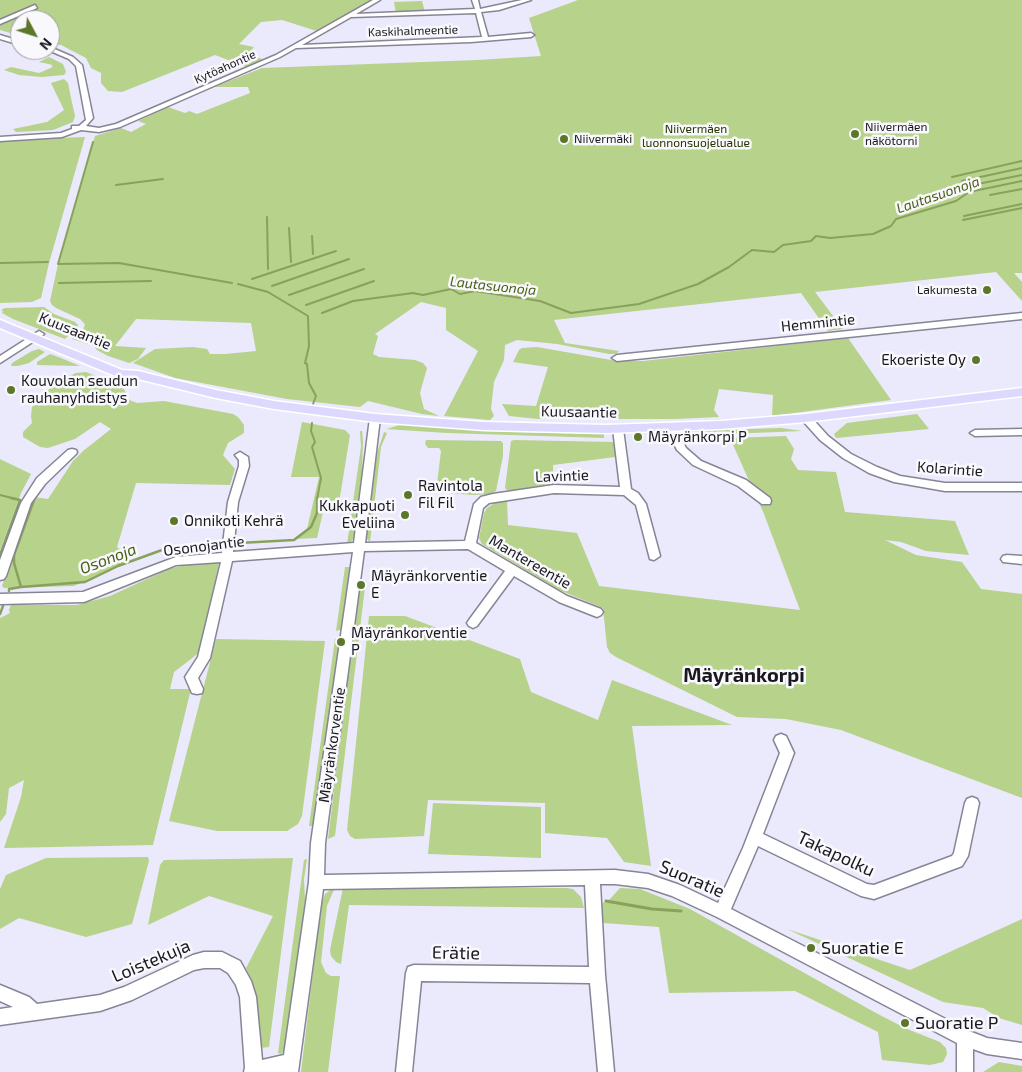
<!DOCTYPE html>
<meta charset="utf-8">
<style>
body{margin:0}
#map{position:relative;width:1022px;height:1072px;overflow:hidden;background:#ebe9fc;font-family:"Exo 2",sans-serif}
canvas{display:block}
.north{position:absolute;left:10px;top:10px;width:50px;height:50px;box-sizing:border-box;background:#f9f8fc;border:1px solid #9f9ea3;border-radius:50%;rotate:130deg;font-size:14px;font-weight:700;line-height:20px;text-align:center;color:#19181e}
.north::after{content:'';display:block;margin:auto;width:18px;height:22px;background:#5c772a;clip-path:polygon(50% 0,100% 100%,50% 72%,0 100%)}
</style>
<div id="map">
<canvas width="1022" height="1072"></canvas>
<div class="north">N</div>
</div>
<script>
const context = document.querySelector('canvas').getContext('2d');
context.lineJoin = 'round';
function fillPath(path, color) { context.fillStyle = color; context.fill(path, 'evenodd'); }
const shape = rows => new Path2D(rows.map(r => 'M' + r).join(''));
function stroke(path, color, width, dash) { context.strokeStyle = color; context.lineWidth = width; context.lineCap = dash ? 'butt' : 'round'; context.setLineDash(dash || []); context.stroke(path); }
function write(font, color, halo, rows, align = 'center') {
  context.font = font + ' "Exo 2",sans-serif'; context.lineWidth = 5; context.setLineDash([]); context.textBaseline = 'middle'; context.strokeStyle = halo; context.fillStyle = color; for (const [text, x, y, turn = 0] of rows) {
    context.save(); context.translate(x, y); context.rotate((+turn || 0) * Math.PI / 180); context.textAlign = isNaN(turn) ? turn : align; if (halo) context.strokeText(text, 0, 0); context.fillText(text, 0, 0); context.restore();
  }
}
fillPath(shape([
 [0,0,373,0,320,32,282,20,261,22,239,44,254,47,248,54,265,60,249,68,215,55,122,92,108,91,101,83,101,73,91,68,86,58,61,45,50,43,50,20,20,20,20,36,0,30],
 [578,0,1022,0,1022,273,1014,273,1022,282,1022,301,996,272,815,292,843,329,828,331,801,293,554,320,565,343,619,351,616,354,609,354,557,344,517,340,505,345,504,360,494,382,491,409,494,416,490,420,444,416,478,351,446,330,446,308,421,302,375,334,378,336,373,354,379,357,415,360,423,363,427,368,420,393,424,409,439,416,422,414,368,401,360,407,287,399,175,378,133,363,155,349,193,347,207,349,210,354,226,354,256,351,251,323,136,319,115,346,146,348,138,359,129,363,108,356,97,350,94,346,72,339,83,330,85,324,80,319,56,308,52,305,50,301,58,264,95,136,121,128,131,132,146,124,138,121,168,107,185,113,189,111,197,114,250,93,248,87,214,87,262,68,477,60,541,56,529,18],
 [422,1,425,12,396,13,394,2],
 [49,57,63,64,66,72,64,75,42,77,19,75,4,70,11,67,39,73,53,67,51,66,53,65,39,62],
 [64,79,68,83,71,98,75,116,73,122,53,130,16,132,13,129,47,122,64,110,51,83],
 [85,137,49,263,41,298,32,302,0,303,0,140],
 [44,307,54,314,75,322,78,325,77,328,65,339,13,319,2,313,3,311,1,310,5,308],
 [848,338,891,400,772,416,773,395,719,389,714,410,719,417,676,419,603,419,566,416,538,419,509,416,502,404,536,406,548,367,513,362,519,350,522,348,537,347,617,361,643,361],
 [39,349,45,352,29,363,18,366,11,366,12,363,32,351],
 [50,354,61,358,80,366,37,365,37,362],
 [86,372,117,385,124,389,129,400,137,403,164,401,233,414,238,417,244,425,244,433,228,443,223,455,235,469,230,485,136,483,117,547,125,554,124,563,74,586,4,588,2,586,33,497,48,499,73,461,83,451,111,429,100,422,75,439,48,448,40,447,23,437,23,432,32,423,31,416,32,407,57,381,76,373],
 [917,414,929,429,836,438,834,434,847,423],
 [302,422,345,430,350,435,338,509,323,512,317,538,293,539,307,529,319,477,291,477],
 [403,424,514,432,604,434,604,438,447,433,386,429],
 [781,428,802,431,677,436,677,433,685,431],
 [360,431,362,431,363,441,362,471,354,536,352,541,347,544,361,447],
 [384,432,387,433,381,447,370,542,365,537,373,474,378,450],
 [786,436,794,449,791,459,798,470,836,472,845,512,955,521,969,555,926,551,901,542,885,540,916,555,962,562,981,589,1022,594,1022,798,841,730,786,719,737,717,616,657,610,653,607,647,603,608,559,590,482,544,479,538,484,513,487,508,496,502,507,501,508,525,577,533,599,586,800,610,764,514,730,438],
 [426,440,501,441,503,443,503,456,496,491,490,494,474,495,436,492,441,451,439,448,428,448,425,444],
 [514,440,613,442,616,444,617,453,615,457,553,465,553,484,508,491,505,488,511,441],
 [0,459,31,474,21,493,0,550],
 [219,563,200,652,174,672,170,689,191,689,153,845,4,848,21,797,24,780,9,788,6,814,0,822,0,618,10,613,9,610,11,605,77,605,110,596,169,569,185,565],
 [345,567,350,567,343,629,336,631],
 [359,587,365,587,335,836,328,839],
 [369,616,405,616,520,659,531,692,598,720,612,680,732,725,632,726,651,866,624,862,607,838,545,833,545,803,428,800,424,836,355,839,350,836,347,830],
 [341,638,314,826,309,826,335,639],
 [216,639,325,641,302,816,298,824,287,831,217,831,169,821],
 [433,803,541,807,541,858,428,854],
 [148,857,149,861,132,924,86,937,19,918,0,929,0,889,6,875,46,858],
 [293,858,269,1047,259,1048,252,980,246,968,273,916,209,896,148,925,160,865,164,860],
 [307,859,304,879,305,900,287,1048,281,1054,278,1053,304,860],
 [335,887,327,906,321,962,326,973,331,976,340,976,328,1072,301,1072,321,905,325,894],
 [343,888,566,888,573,889,581,897,584,908,349,905,341,964,336,962,331,956,330,950],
 [620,888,640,889,690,909,876,1013,907,1029,940,1042,946,1048,947,1054,943,1062,930,1065,882,1060,878,1032,795,991,669,993,659,927,603,923,601,904,610,899],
 [1022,919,1022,1025,999,1018,983,1008,943,1002,787,929,910,970],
 [999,1062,1022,1066,1022,1072,983,1072]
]), '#b6d28b');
stroke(shape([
 [93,142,58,264,119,263,232,283],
 [952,177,1022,161],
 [962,181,1022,168],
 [116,185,163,179],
 [963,187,1022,175],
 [990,195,1022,189],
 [964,216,1022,204],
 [267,217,268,269],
 [963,220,1022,208],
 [289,228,291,262],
 [312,236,313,254],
 [0,263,48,262],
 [252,279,336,251],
 [59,283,151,281],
 [238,284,268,292,308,316,309,346,305,363,307,364,309,383,316,396,313,404],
 [272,286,349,259],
 [289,295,364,269],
 [306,305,374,281],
 [322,313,353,301,413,293,423,295,451,289,460,294,475,291,540,301,571,313,639,304,698,284,729,267,752,250,774,252,783,245,811,241,816,236,830,238,873,234,891,226,896,219,956,201,969,192,1022,181],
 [312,423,311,431,315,442,312,447,321,478,317,499],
 [0,495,16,499]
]), '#88a25c', 2);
stroke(shape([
 [239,543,294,540,311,527,317,513,317,498],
 [0,555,20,500,11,498],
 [21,587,14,563,14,555,34,500],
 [9,591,9,589,21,587,85,582,118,566,162,550,213,545],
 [0,614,3,606]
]), '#88a25c', 2.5);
stroke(shape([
 [606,901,652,909,681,911]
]), '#88a25c', 3);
const minor = shape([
 [373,0,380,0,356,14,475,9,472,0,478,0,480,9,522,0,531,0,499,10,481,12,488,37,531,33,534,35,531,37,471,42,296,48,280,57,120,127,99,132,81,130,62,137,0,141,0,137,61,133,72,129,72,126,79,126,86,120,76,66,69,59,48,50,50,50,50,47,73,57,82,65,93,118,86,126,99,128,116,124,276,55,373,0],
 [476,13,482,37,302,45,351,17,476,13],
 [35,5,37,8,0,24,0,20,35,5],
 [0,35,20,41,20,45,0,39,0,35],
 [1022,313,1022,319,617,361,612,358,617,355,1022,313],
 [39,331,44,334,42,336,0,363,0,356,39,331],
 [375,415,380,418,365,543,465,541,474,504,481,497,493,494,554,485,620,487,613,429,618,426,623,429,631,489,638,493,646,504,660,556,654,560,650,559,636,505,624,495,554,493,489,503,483,508,476,543,567,596,601,609,603,612,601,615,597,617,559,602,514,576,477,626,473,628,469,626,467,623,469,620,505,571,468,549,364,551,325,843,324,875,615,870,648,874,680,885,718,903,743,848,780,753,774,740,776,736,781,734,786,736,794,753,763,834,867,884,874,885,952,856,954,853,965,803,967,799,972,797,977,799,979,803,968,856,962,866,874,899,861,896,758,846,731,909,969,1031,987,1038,1022,1043,1022,1059,987,1054,973,1049,973,1072,957,1072,957,1043,717,917,672,896,648,888,615,884,600,884,605,975,614,1072,598,1072,590,983,421,981,412,1072,396,1072,406,973,408,967,414,965,589,967,585,885,323,889,298,1072,244,1072,245,1068,240,997,236,985,228,973,220,968,204,968,194,970,132,1000,100,1011,0,1025,0,1009,13,1007,0,1001,0,985,29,997,37,1004,100,995,124,987,193,955,204,952,222,952,240,961,251,981,256,997,262,1060,284,1055,309,882,311,843,353,552,232,561,210,658,198,678,203,689,202,693,197,694,192,693,185,677,198,657,221,562,176,565,84,602,0,604,0,594,83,592,176,557,222,553,228,502,239,466,239,460,235,455,240,452,248,457,249,466,238,502,233,552,354,543,370,418,375,415],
 [806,415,810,416,828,436,851,454,877,467,900,476,945,483,1022,483,1022,491,945,491,894,482,869,473,843,458,820,440,802,420,801,418,802,416,806,415],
 [671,425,675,426,686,448,701,461,746,480,770,498,771,501,770,504,762,504,738,486,693,465,677,450,666,428,671,425],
 [1022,429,1022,435,975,436,970,433,975,430,1022,429],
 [72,449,76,450,77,452,76,454,45,484,31,503,6,576,4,579,0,580,0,560,21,503,37,478,68,450,72,449],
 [1007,555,1022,556,1022,564,1003,562,1001,559,1003,556,1007,555]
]);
const major = shape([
 [0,320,122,370,138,371,216,390,274,401,375,414,484,422,606,425,721,421,806,414,1022,388,1022,396,806,422,721,429,606,433,484,430,375,422,274,409,216,398,138,379,120,378,0,328,0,320]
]);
stroke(minor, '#868595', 3);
stroke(major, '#fff', 3);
fillPath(minor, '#fff');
fillPath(major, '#ddd9fe');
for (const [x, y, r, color] of [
 [855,134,5,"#5c772a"],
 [564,139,5,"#5c772a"],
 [987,290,5,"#5c772a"],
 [976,360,5,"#5c772a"],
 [11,390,5,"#5c772a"],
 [638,437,5,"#5c772a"],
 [408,495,5,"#5c772a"],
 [405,515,5,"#5c772a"],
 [174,521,5,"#5c772a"],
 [361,585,5,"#5c772a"],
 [341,642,5,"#5c772a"],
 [811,948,5,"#5c772a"],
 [905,1023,5,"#5c772a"]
]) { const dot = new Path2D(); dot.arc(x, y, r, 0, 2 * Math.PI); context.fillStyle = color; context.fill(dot); stroke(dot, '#f9f8fc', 2); }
write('12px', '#19181e', '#f9f8fc', [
 ["Kaskihalmeentie",413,31,-2],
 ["Kytöahontie",225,67,-24]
]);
write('12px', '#19181e', '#f9f8fc', [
 ["Niivermäen",865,127],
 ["näkötorni",865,141],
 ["Niivermäki",574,139],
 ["Lakumesta",977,290,"right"]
], 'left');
write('12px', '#233400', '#f9f8fc', [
 ["Niivermäen",696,129],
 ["luonnonsuojelualue",696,143]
]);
write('italic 14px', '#486014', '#f9f8fc', [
 ["Lautasuonoja",938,195,-19],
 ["Lautasuonoja",493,286,6]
]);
write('15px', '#19181e', '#f9f8fc', [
 ["Hemmintie",818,323,-6],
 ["Kuusaantie",75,331,22],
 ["Kuusaantie",579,412,1],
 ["Kolarintie",950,469,4],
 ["Lavintie",562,476,-2],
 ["Osonojantie",204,546,-7],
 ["Mantereentie",530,562,30],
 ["Mäyränkorventie",332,745,-82]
]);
write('15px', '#19181e', '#f9f8fc', [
 ["Ekoeriste Oy",966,360,"right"],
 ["Kouvolan seudun",21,381],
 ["rauhanyhdistys",21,398],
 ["Mäyränkorpi P",648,437],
 ["Ravintola",418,486],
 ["Fil Fil",418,503],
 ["Kukkapuoti",395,506,"right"],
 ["Eveliina",395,523,"right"],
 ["Onnikoti Kehrä",184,521],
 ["Mäyränkorventie",371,576],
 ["E",371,593],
 ["Mäyränkorventie",351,633],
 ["P",351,650]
], 'left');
write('italic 16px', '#486014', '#f9f8fc', [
 ["Osonoja",108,559,-21]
]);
write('18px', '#19181e', '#f9f8fc', [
 ["Takapolku",836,854,25],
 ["Suoratie",692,879,23],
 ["Erätie",456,953,1],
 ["Loistekuja",151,961,-23]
]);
write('18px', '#19181e', '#f9f8fc', [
 ["Suoratie E",821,948],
 ["Suoratie P",915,1023]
], 'left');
write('bold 20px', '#19181e', '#f9f8fc', [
 ["Mäyränkorpi",744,675]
]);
</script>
